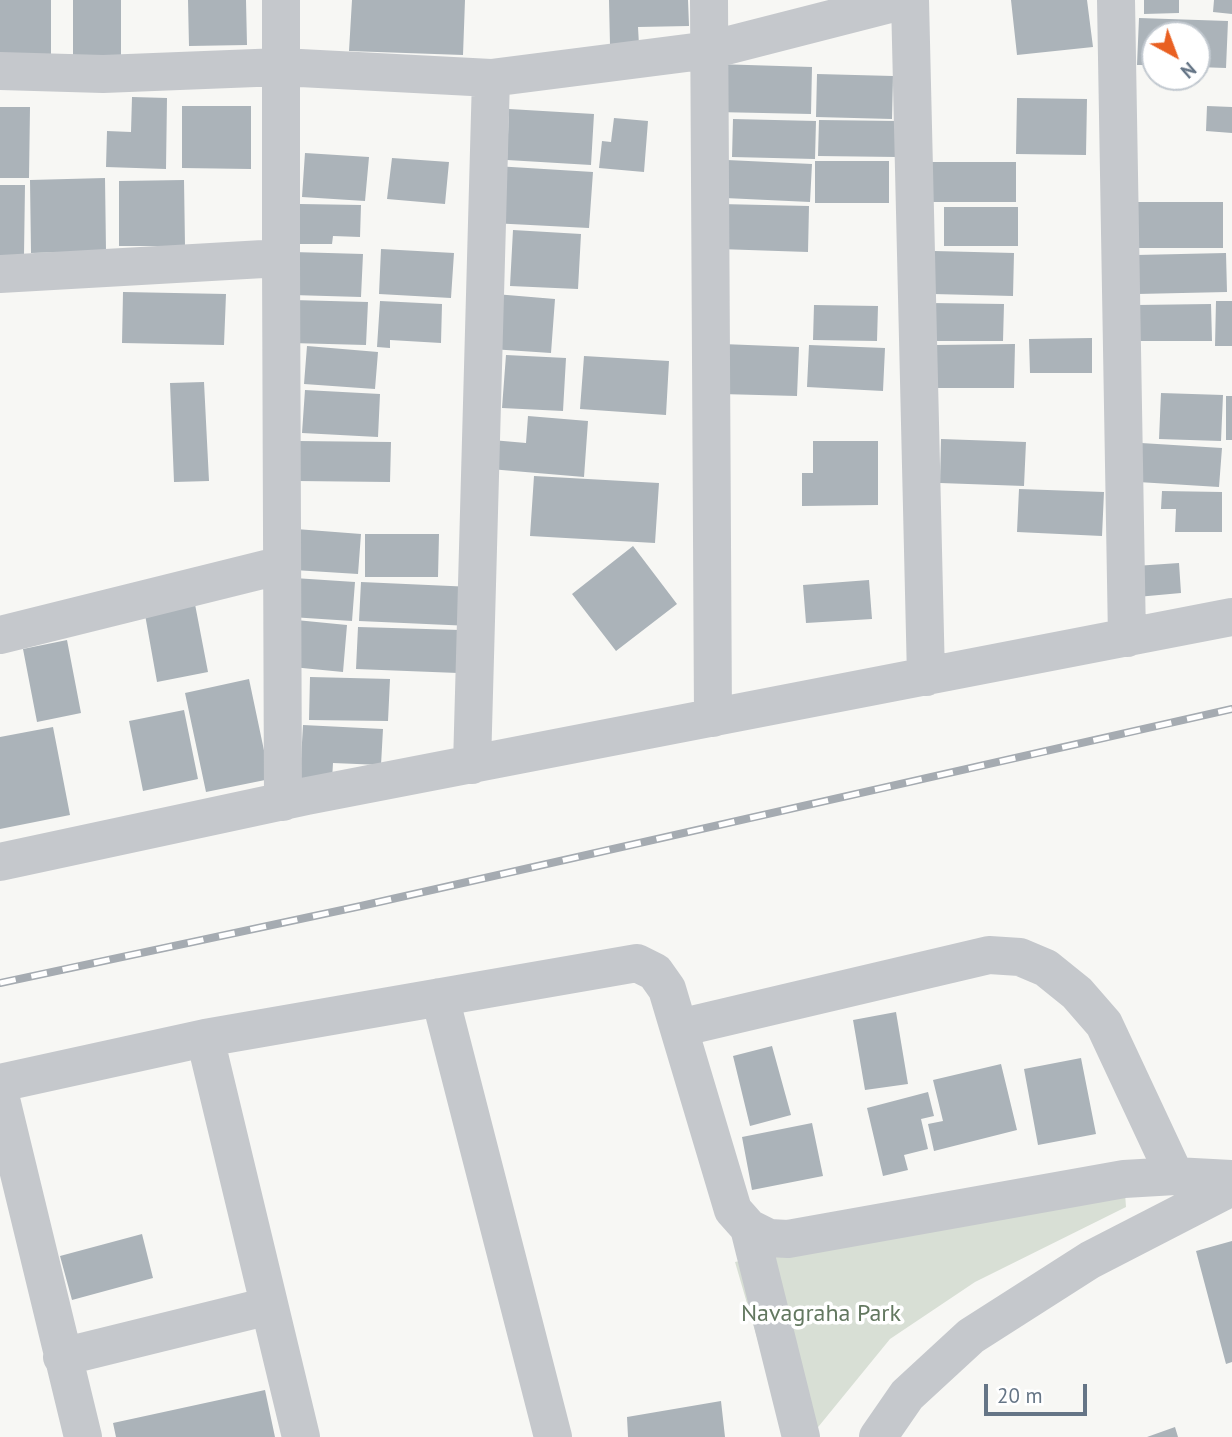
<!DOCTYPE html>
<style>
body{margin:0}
#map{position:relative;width:1232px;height:1437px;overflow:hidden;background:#f7f7f4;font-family:"PT Sans",sans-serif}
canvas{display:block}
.north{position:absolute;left:1141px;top:21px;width:70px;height:70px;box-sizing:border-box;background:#fff;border:2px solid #c1c8cf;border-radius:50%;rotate:139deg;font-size:19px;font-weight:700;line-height:28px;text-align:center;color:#657586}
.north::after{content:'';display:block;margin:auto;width:24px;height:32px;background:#e96022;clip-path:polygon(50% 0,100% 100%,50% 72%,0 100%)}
.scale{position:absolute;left:984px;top:1384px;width:103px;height:32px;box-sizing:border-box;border:4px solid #657586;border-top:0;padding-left:9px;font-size:21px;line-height:24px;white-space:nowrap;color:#657586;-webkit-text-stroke:5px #fff;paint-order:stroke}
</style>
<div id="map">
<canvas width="1232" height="1437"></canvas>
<div class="north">N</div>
<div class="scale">20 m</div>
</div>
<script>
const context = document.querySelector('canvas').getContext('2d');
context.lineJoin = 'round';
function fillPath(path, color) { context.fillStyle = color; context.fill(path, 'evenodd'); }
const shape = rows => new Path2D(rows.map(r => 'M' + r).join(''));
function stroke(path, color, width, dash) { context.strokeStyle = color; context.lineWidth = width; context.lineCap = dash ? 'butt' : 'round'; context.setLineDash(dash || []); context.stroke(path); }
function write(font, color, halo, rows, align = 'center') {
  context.font = font + ' "PT Sans",sans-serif'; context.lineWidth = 7; context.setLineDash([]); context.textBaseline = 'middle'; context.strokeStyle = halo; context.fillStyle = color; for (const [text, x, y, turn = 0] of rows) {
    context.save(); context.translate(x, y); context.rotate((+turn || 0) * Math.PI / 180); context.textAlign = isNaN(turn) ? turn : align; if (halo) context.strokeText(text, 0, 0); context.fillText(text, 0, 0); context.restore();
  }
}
fillPath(shape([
 [1124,1179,1126,1207,975,1282,890,1339,810,1437,786,1437,735,1262]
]), '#d8dfd5');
fillPath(shape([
 [0,0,51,0,51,58,0,58],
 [73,0,121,0,121,57,73,57],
 [188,0,246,0,247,45,189,46],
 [352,0,465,0,463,55,349,51],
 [609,0,688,0,689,26,638,27,639,45,610,45],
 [1011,0,1087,0,1093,47,1017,55],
 [1144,0,1179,0,1179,13,1144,14],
 [1214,0,1232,0,1232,14,1213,12],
 [1139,18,1228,21,1226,68,1197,67,1197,35,1155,35,1155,65,1137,65],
 [716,64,812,67,811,114,715,112],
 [817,74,893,76,892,119,816,117],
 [132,97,167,98,166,169,106,167,107,131,131,132],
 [1017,98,1087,99,1086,155,1016,154],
 [182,106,251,106,251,169,182,168],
 [1207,106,1232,107,1232,133,1206,131],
 [0,107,30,107,29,178,0,178],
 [509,109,594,114,591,165,507,160],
 [614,118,648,121,644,172,599,168,602,141,611,142],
 [733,119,816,121,815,159,732,157],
 [819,120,898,121,897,157,818,156],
 [305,153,369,157,365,201,302,197],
 [392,158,449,162,445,204,387,199],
 [727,160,812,164,810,202,725,198],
 [815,161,889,161,889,203,815,203],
 [924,162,1016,162,1016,202,924,202],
 [495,166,593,172,589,228,491,223],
 [105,178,106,251,31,253,30,180],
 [184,180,185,246,119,246,119,181],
 [0,185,25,185,24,255,0,255],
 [1133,202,1223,202,1223,248,1132,248],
 [300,204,361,205,360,237,333,236,332,244,299,244],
 [720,204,809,206,808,252,719,249],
 [944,207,1018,207,1018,246,944,246],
 [513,230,581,234,578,289,510,286],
 [381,249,454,253,451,298,379,294],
 [934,251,1014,253,1013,296,933,294],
 [293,252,363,254,361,297,292,295],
 [1226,253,1227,292,1137,294,1136,255],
 [123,292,226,294,224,345,122,343],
 [495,294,555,299,551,353,491,349],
 [293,300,368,302,366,345,291,343],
 [380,301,442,304,441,343,390,340,390,348,377,347],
 [1216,301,1232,301,1232,346,1215,346],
 [930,303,1004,304,1003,341,929,341],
 [1211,304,1212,341,1136,341,1136,305],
 [814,305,878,306,877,341,813,340],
 [1092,338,1092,373,1030,373,1029,339],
 [722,344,799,347,797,396,721,394],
 [1015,344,1014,388,935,388,935,345],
 [809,345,885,348,883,391,807,387],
 [307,346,378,352,375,389,304,384],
 [506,355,566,358,563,411,502,408],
 [584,356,669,361,666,415,580,409],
 [204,382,209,481,174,482,170,383],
 [305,390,380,394,378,437,302,433],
 [1161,393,1223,395,1221,441,1159,439],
 [1226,396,1232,396,1232,440,1226,440],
 [528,416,588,421,584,477,490,469,492,440,526,443],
 [941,439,1026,442,1024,486,940,483],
 [298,441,391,442,390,482,297,481],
 [813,441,878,441,878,505,802,506,802,473,813,473],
 [1141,443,1222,448,1219,487,1138,482],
 [534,476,659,483,655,543,530,536],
 [1019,489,1104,492,1102,536,1017,532],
 [1162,491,1222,492,1222,532,1175,532,1176,509,1161,509],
 [296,529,361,534,358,574,294,570],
 [365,534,439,534,438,577,365,577],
 [633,546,677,604,616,651,572,594],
 [1179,563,1181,593,1137,597,1135,566],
 [294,578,355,582,352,621,291,617],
 [869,580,872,619,806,623,803,585],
 [361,582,473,587,471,626,359,621],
 [194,599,208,672,157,682,144,609],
 [296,620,347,625,343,672,292,667],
 [358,627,460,630,458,673,356,669],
 [67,640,81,713,37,722,23,649],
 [310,677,390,679,388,721,309,720],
 [249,679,270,779,206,792,185,693],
 [184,710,198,779,143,791,129,721],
 [303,725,383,729,381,765,333,763,332,780,300,778],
 [53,727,70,815,0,829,0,737],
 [896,1012,908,1084,865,1090,853,1020],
 [772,1046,791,1115,750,1126,733,1056],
 [1081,1058,1096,1134,1038,1145,1024,1069],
 [1001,1064,1017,1130,934,1151,928,1124,943,1121,933,1080],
 [928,1092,934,1116,921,1119,928,1149,904,1155,908,1170,883,1176,867,1108],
 [812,1123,823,1176,752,1190,742,1137],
 [142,1234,153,1278,72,1300,60,1256],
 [1232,1241,1232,1362,1226,1364,1196,1251],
 [265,1390,275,1437,116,1437,113,1423],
 [721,1401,725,1437,628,1437,627,1417],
 [1175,1427,1178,1437,1147,1437]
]), '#abb3b9');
stroke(shape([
 [709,0,713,718],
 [910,0,926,677],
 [1116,0,1127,638],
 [0,71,103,74,281,67,491,78,710,50,905,0],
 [281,258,283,802],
 [0,274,281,258,281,0],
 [0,635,282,565],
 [472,765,491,78],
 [0,862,307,796,1232,617],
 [440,997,553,1437],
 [679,1028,989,955,1020,957,1046,968,1077,993,1104,1024,1175,1176],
 [205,1038,301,1437],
 [0,1083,205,1038,637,963,655,972,667,989,733,1210,749,1228,769,1238,788,1239,1124,1179,1175,1176,1232,1179],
 [0,1095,83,1437],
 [749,1228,801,1437],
 [62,1357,269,1306],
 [878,1437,907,1395,971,1336,1090,1260,1232,1187]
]), '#c5c8cc', 38);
const rail = shape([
 [0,983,361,906,1232,709]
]);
stroke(rail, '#a5abb1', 8);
stroke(rail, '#fff', 5, [16]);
write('24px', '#637860', '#fff', [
 ["Navagraha Park",821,1314]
]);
</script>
